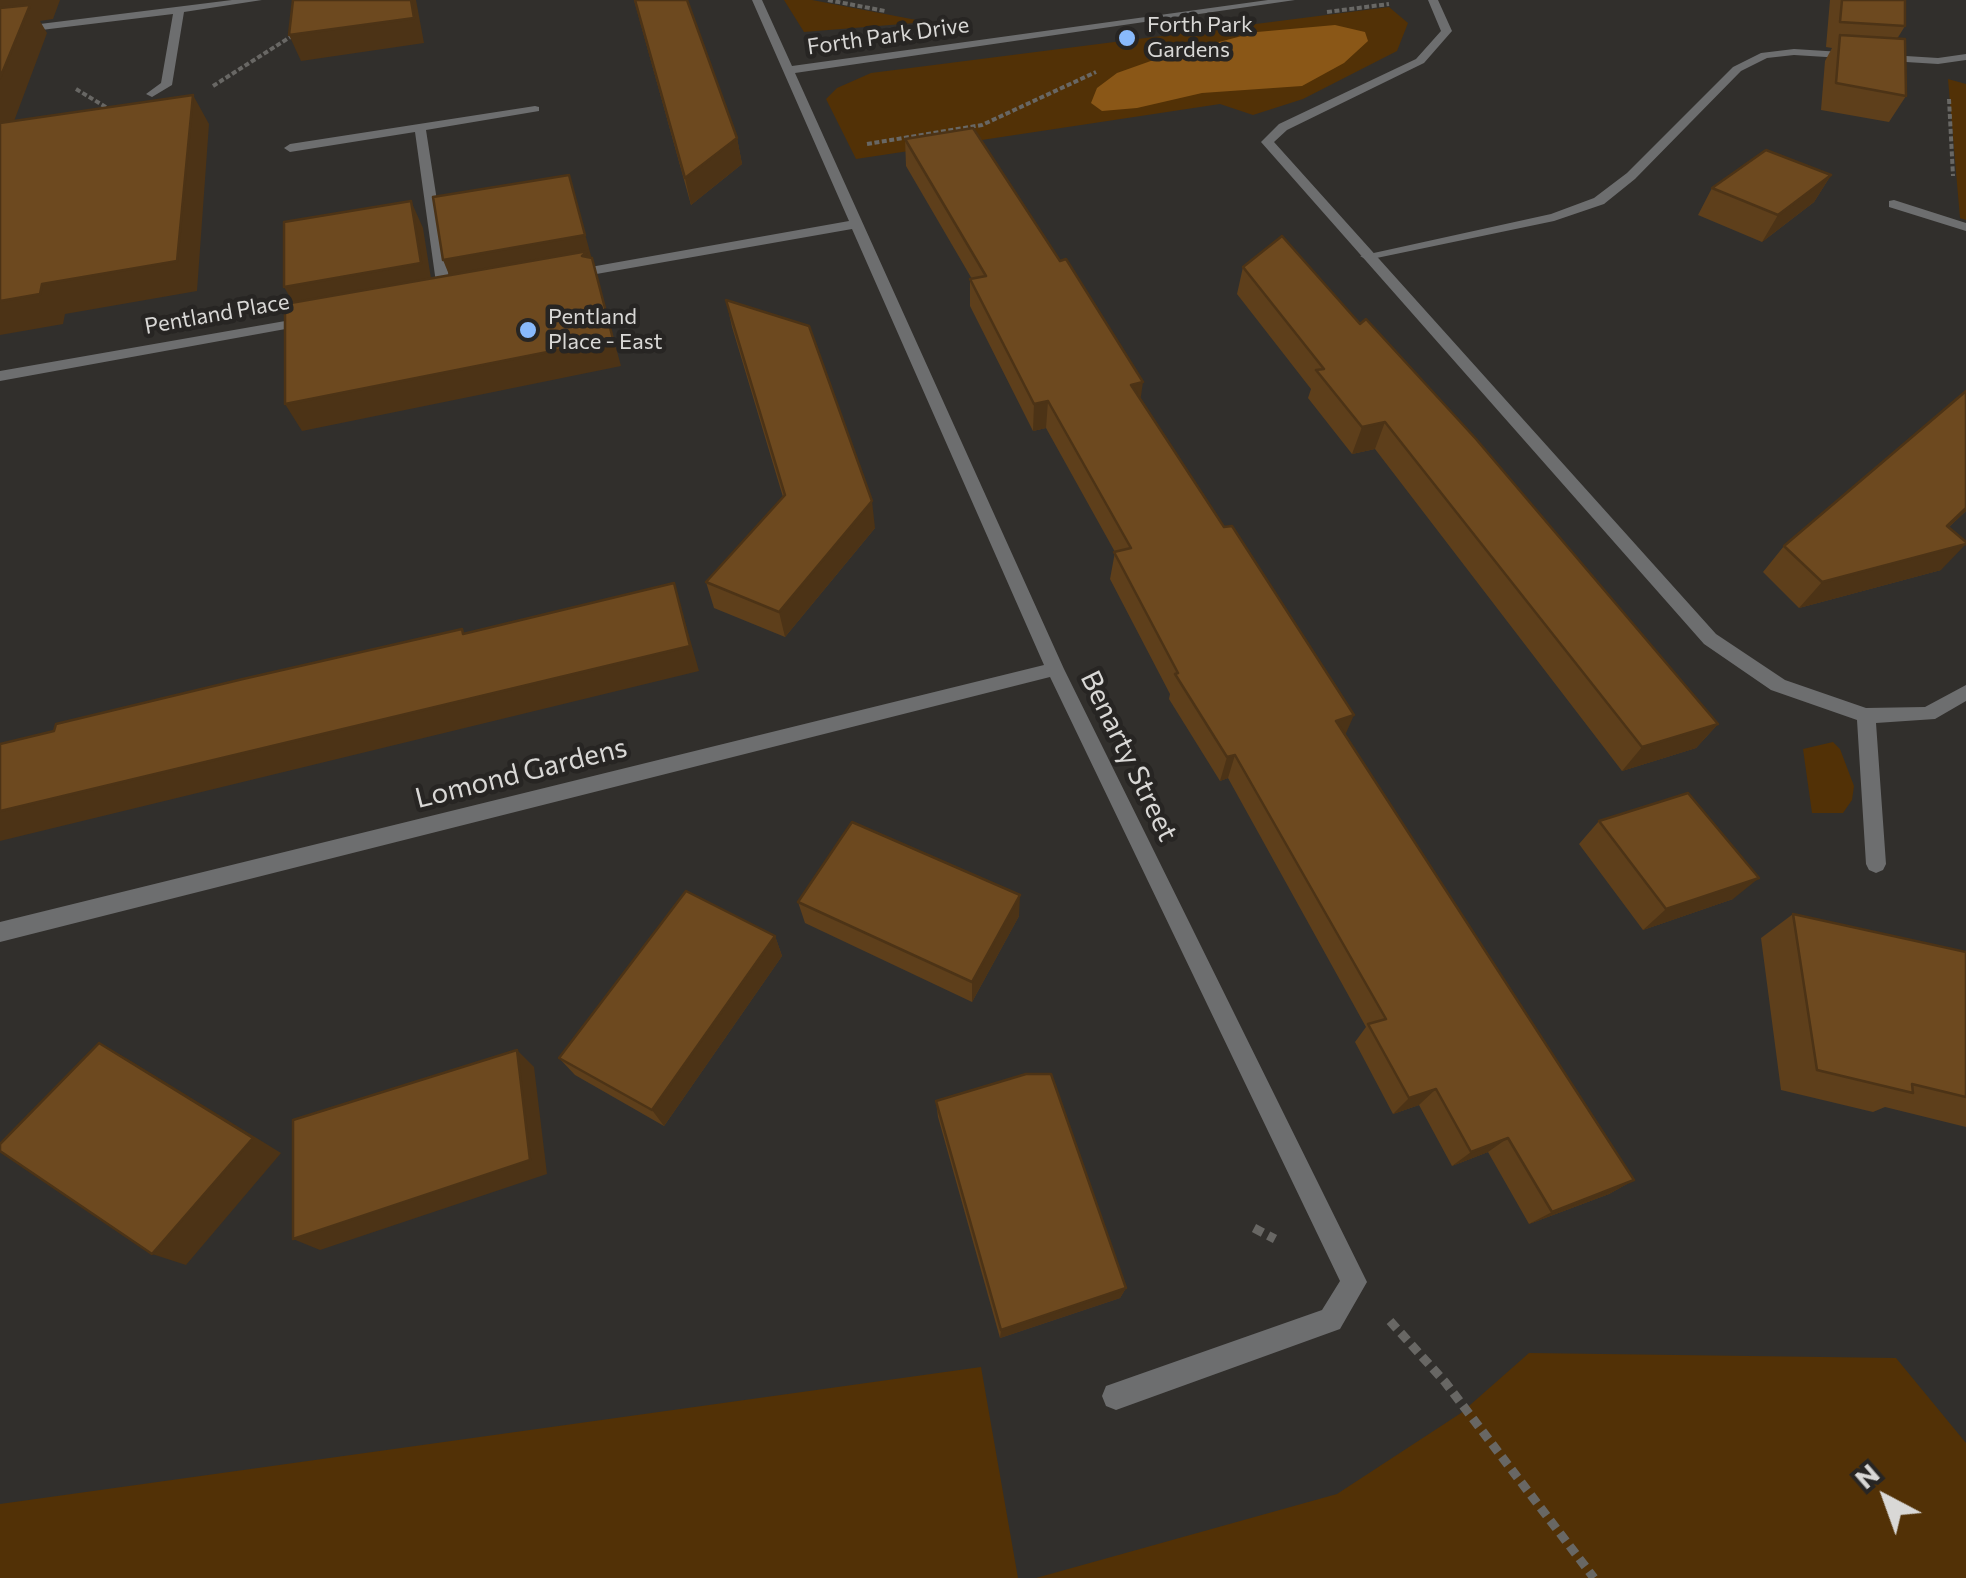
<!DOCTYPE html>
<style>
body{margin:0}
#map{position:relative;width:1966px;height:1578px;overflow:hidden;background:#312f2c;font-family:Commissioner,sans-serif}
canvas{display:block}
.north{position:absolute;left:1836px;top:1448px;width:100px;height:100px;-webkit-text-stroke:8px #272523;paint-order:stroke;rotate:319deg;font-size:28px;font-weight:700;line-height:40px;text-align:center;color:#d9d8d6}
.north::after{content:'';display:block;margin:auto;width:35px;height:45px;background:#d9d8d6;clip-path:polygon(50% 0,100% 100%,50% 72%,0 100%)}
</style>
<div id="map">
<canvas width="1966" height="1578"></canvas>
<div class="north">N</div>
</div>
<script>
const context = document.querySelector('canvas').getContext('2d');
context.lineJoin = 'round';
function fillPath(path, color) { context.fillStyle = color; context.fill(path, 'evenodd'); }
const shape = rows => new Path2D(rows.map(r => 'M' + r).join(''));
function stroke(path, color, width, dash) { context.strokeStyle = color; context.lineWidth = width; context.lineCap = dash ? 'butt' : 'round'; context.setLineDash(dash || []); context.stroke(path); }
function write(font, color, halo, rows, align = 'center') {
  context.font = font + ' Commissioner,sans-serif'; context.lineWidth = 9; context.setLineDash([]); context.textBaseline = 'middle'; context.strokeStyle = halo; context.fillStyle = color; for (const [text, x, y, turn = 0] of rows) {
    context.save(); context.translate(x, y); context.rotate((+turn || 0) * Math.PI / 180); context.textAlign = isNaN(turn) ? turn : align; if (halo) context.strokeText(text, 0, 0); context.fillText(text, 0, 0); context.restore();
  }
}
fillPath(shape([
 [784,0,812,0,927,22,804,32],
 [1389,7,1408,23,1397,51,1303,99,1253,115,1220,104,856,159,826,99,837,88,871,73],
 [1948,79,1966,84,1966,220,1960,218],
 [1833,742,1840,749,1854,786,1852,800,1843,813,1812,813,1803,749],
 [1529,1353,1896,1358,1966,1443,1966,1578,1036,1578,1337,1494,1461,1413],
 [981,1367,1018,1578,0,1578,0,1504]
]), '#523106');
fillPath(shape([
 [1335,25,1365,32,1368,41,1344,63,1302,86,1202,93,1137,108,1102,111,1091,103,1097,88,1117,73,1162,57,1257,32]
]), '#8a5717');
stroke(shape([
 [828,0,885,11],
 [1327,12,1389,4],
 [213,86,295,34],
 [76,89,109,109],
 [1949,99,1953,176],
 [867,144,982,125,1096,72]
]), '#686764', 4, [5, 2.5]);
stroke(shape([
 [1254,1228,1275,1239],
 [1390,1321,1445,1382,1594,1578]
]), '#686764', 9, [10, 6]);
fillPath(shape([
 [1794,49,1938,58,1966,54,1966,60,1938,64,1794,55,1767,58,1741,71,1635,179,1604,204,1554,221,1367,260,1360,256,1551,214,1594,198,1627,173,1733,67,1761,53,1794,49],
 [535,106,539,107,539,111,426,130,452,297,445,301,438,297,415,132,290,152,284,148,290,144,535,106]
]), '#6d6e6f');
fillPath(shape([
 [232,0,262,0,184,12,172,85,152,97,146,94,161,83,173,14,0,35,0,29,232,0],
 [752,0,762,0,792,66,1268,0,1295,0,795,73,1064,669,1367,1282,1340,1329,1116,1410,1106,1406,1102,1396,1106,1386,1322,1310,1340,1281,1050,677,0,942,0,922,1044,665,852,229,568,279,561,275,568,271,849,221,752,0],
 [1428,0,1438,0,1452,31,1424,63,1287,130,1274,142,1716,634,1785,680,1866,708,1925,707,1966,685,1966,701,1935,719,1876,723,1886,864,1883,870,1876,873,1869,870,1866,864,1857,720,1771,690,1704,644,1261,142,1279,124,1416,59,1441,31,1428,0],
 [1894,200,1966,223,1966,231,1889,207,1889,201,1894,200],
 [308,317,315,321,313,324,0,381,0,371,308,317]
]), '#6d6e6f');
fillPath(shape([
 [634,0,687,0,737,138,742,164,691,205],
 [1830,0,1905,0,1905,26,1897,39,1906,96,1889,122,1821,110,1825,61,1832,48,1826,47],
 [905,139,1141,399,1345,735,1634,1180,1609,1194,1529,1224,1488,1152,1452,1166,1419,1105,1393,1114,1355,1042,1366,1027,1228,778,1220,781,1169,699,1170,694,1110,579,1115,552,1046,428,1033,431,970,306,970,279,972,279,906,166],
 [1831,175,1814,202,1762,242,1698,215,1712,188],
 [1243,267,1360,324,1718,724,1696,748,1622,771,1375,449,1352,454,1308,398,1311,389,1237,294],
 [726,300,875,528,785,637,714,608,706,582,783,497,732,327],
 [1966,511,1949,527,1941,570,1799,608,1763,572,1784,546],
 [1599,821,1733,899,1643,930,1579,844],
 [798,902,1019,916,972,1002,805,923],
 [1793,914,1966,952,1966,1127,1885,1107,1873,1112,1781,1090,1761,938],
 [775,936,782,956,664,1126,575,1075,559,1058],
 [936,1101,1126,1288,1120,1298,1000,1338,938,1117]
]), '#5e3f1b');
fillPath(shape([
 [0,0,60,0,53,19,40,21,47,33,1,156,0,154],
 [411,0,416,0,424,43,301,61,289,35],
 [193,95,209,124,197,291,65,314,63,324,0,335,0,301,42,284],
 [737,138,742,164,691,205,685,178],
 [569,175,621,366,302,431,285,404,454,287,443,260],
 [1831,175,1814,202,1762,242,1778,215],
 [411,201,423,228,433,291,300,314,284,287],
 [1143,382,1139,410,1131,385],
 [1048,401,1046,428,1033,431,1034,404],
 [1385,422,1375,449,1352,454,1362,427],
 [872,501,875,528,785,637,779,612],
 [1966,508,1966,511,1922,552,1947,526],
 [1966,544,1941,570,1799,608,1822,582],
 [674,583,699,671,0,841,0,811],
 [1354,715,1343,740,1336,721],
 [1718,724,1696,748,1622,771,1642,747],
 [1235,755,1228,778,1220,781,1227,757],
 [1759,878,1733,899,1643,930,1666,909],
 [1020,895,1019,916,972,1002,972,982],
 [775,936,782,956,664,1126,652,1110],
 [99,1043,131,1061,281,1153,186,1265,152,1254],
 [517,1050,534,1067,547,1174,320,1250,293,1239],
 [1436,1089,1419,1105,1393,1114,1409,1098],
 [1508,1138,1488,1152,1452,1166,1471,1152],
 [1634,1180,1609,1194,1529,1224,1552,1212],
 [1126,1288,1120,1298,1000,1338,1001,1330]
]), '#4c3316');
const building = shape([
 [293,0,411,0,414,18,289,35,293,0],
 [635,0,687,0,737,138,685,178,635,0],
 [1842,0,1905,0,1905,26,1840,22,1842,0],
 [30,5,0,78,0,8,30,5],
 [1840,35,1905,39,1906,96,1836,83,1840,35],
 [193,95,177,261,42,284,40,294,0,301,0,123,193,95],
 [973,128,1060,261,1066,259,1143,382,1131,385,1224,527,1232,526,1354,715,1336,721,1634,1180,1552,1212,1508,1138,1471,1152,1436,1089,1409,1098,1368,1024,1386,1019,1235,755,1227,757,1175,674,1178,673,1114,552,1131,548,1048,401,1034,404,970,279,986,276,905,139,973,128],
 [1766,150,1831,175,1778,215,1712,188,1766,150],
 [569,175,585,235,443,260,433,197,569,175],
 [411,201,421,263,284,287,284,222,411,201],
 [1282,236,1360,324,1366,319,1476,439,1718,724,1642,747,1385,422,1362,427,1316,370,1324,369,1243,267,1282,236],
 [588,251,582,256,592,258,613,339,285,404,285,304,588,251],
 [726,300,809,326,872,501,779,612,706,582,785,495,726,300],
 [1966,391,1966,508,1947,526,1966,542,1966,544,1822,582,1784,546,1966,391],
 [674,583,690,646,0,811,0,744,54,731,56,724,243,679,462,629,463,634,674,583],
 [1688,793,1759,878,1666,909,1599,821,1688,793],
 [852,822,1020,895,972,982,798,902,852,822],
 [686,891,775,936,652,1110,559,1058,686,891],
 [1793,914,1966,952,1966,1097,1912,1084,1913,1093,1817,1070,1793,914],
 [99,1043,253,1138,152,1254,0,1151,0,1144,99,1043],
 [517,1050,530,1160,293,1239,293,1120,517,1050],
 [1026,1074,1051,1074,1126,1288,1001,1330,936,1101,1026,1074]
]);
fillPath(building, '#6d491f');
stroke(building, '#4c3316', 2.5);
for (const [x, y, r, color] of [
 [1127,38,10,"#89bafc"],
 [528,330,10,"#89bafc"]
]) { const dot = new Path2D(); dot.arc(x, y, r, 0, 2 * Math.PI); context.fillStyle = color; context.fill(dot); stroke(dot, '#272523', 4); }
write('22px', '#d9d8d6', '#272523', [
 ["Forth Park",1147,25],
 ["Gardens",1147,50],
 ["Pentland",548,317],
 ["Place - East",548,342]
], 'left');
write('22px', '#d9d8d6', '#272523', [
 ["Forth Park Drive",888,36,-8],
 ["Pentland Place",217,314,-10]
]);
write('28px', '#d9d8d6', '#272523', [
 ["Benarty Street",1129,756,64],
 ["Lomond Gardens",521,773,-14]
]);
</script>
